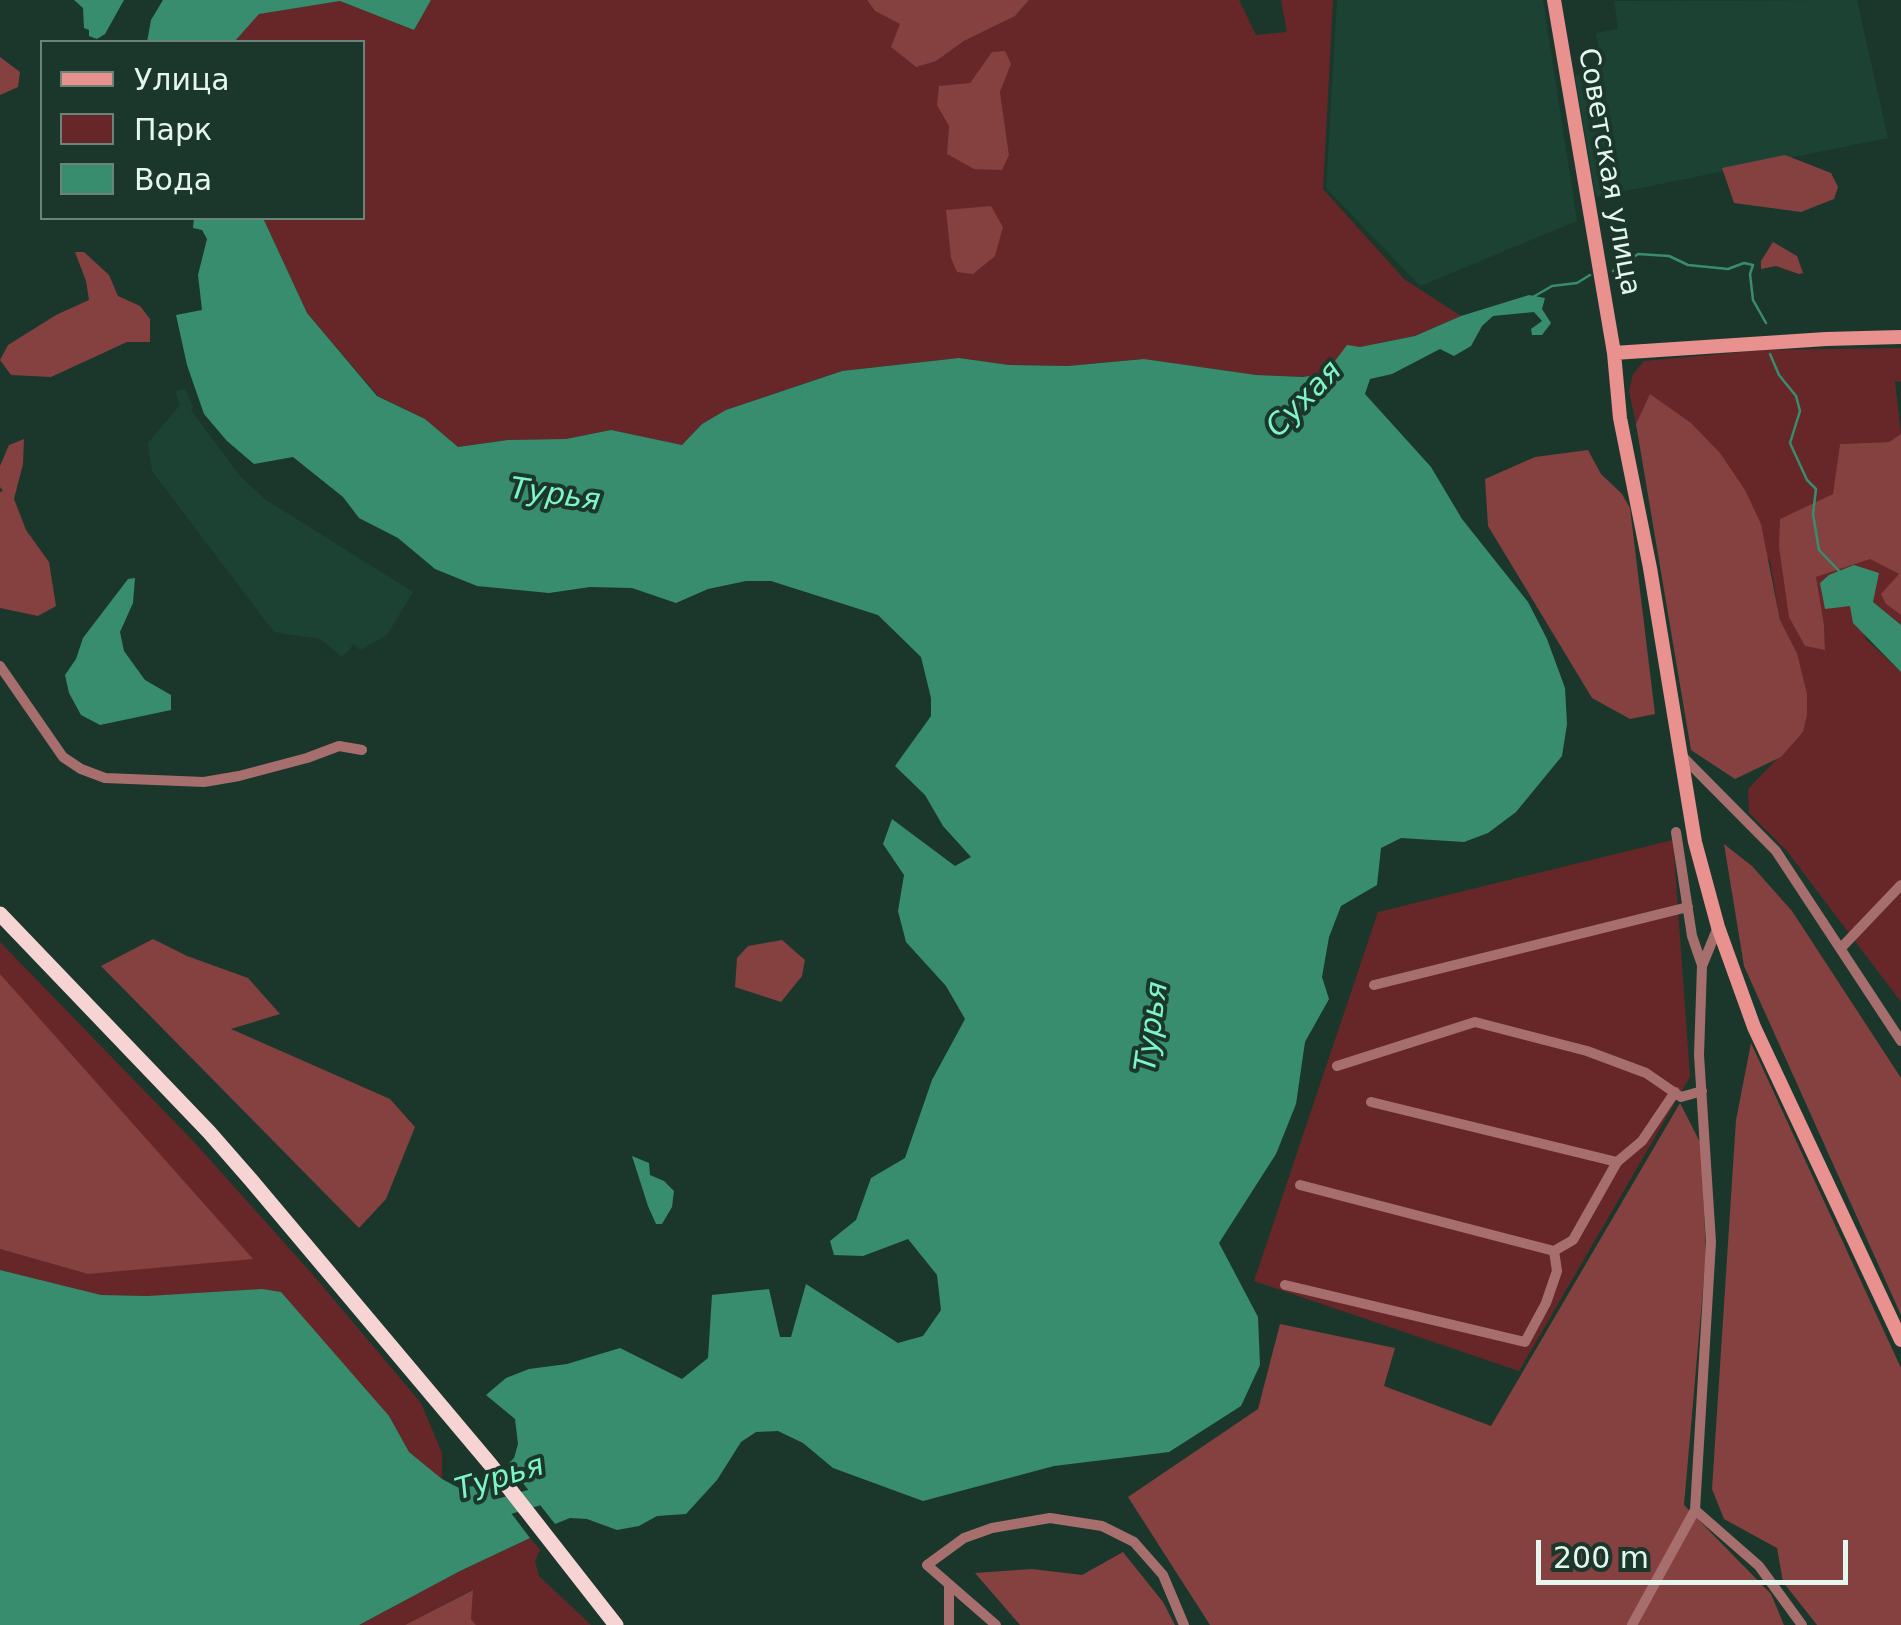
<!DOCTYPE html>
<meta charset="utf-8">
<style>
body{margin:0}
#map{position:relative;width:1901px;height:1625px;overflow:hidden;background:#1b372c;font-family:"DejaVu Sans",sans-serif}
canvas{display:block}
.legend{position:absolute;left:40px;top:40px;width:325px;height:180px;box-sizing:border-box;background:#1b372c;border:2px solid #6c837a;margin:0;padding:12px 18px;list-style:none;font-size:30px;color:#e5f6ee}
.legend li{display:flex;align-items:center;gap:20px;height:50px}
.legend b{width:50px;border:2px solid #6c837a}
.scale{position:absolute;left:1536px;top:1540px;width:312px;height:45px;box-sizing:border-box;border:5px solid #e5f6ee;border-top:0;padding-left:12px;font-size:30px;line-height:35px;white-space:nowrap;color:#e5f6ee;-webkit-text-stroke:8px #1b372c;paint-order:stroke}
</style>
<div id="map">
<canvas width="1901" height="1625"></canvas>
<ul class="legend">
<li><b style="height:12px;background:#e8918f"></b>Улица</li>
<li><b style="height:28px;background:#672728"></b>Парк</li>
<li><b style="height:28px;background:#388d6e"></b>Вода</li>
</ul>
<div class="scale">200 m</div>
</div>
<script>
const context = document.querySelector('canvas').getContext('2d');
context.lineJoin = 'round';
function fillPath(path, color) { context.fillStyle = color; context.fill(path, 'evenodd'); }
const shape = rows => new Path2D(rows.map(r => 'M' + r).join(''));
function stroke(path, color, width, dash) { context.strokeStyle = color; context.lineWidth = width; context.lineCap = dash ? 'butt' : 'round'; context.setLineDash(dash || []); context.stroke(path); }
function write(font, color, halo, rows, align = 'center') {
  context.font = font + ' "DejaVu Sans",sans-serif'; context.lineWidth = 8; context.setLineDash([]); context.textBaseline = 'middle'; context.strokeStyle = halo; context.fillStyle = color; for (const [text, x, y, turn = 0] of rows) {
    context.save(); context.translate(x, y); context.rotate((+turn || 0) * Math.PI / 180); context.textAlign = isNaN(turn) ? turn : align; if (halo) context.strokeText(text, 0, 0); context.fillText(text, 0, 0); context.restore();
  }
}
fillPath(shape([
 [1337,0,1543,0,1577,221,1420,286,1326,188],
 [1857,0,1888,138,1596,197,1575,76,1602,70,1596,33,1618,29,1614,1],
 [185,389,193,407,191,410,240,476,266,500,413,592,387,635,360,650,354,644,342,657,320,639,274,632,152,471,148,443,180,405,175,391]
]), '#1c4234');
fillPath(shape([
 [431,0,867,0,875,11,901,24,936,61,964,41,1015,16,1029,0,1239,0,1256,35,1287,32,1281,0,1333,0,1323,189,1404,279,1461,316,1415,336,1360,347,1326,373,1302,377,1256,375,1144,359,1068,366,1009,365,959,358,841,371,726,410,702,424,682,445,611,430,566,439,508,440,458,447,425,419,378,396,307,313,263,218,362,218,362,42,234,42,258,14,340,1,414,30],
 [992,53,1011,64,1000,92,1009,155,947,154,949,126,970,83],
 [1901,348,1901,382,1895,381,1901,434,1889,442,1840,444,1834,494,1781,519,1805,646,1825,649,1824,625,1815,577,1870,558,1899,574,1886,604,1901,615,1901,625,1873,602,1878,573,1851,606,1866,639,1901,672,1901,1002,1787,851,1749,813,1748,789,1803,732,1797,653,1780,620,1770,561,1650,395,1636,424,1629,391,1633,374,1644,361,1765,350],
 [1673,840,1690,1077,1519,1371,1254,1281,1378,912],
 [0,942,195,1143,314,1276,421,1403,442,1453,442,1479,409,1452,389,1416,148,1296,101,1295,0,1270,0,1249,88,1274,0,974],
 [530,1538,540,1550,535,1561,539,1576,591,1625,476,1625,471,1619,472,1590,405,1625,359,1625,460,1571]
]), '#672728');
fillPath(shape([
 [867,0,1029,0,1015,16,964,41,936,61,916,67,891,47,900,24,875,11],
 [1005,51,1011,64,1000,92,1009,155,1002,170,974,169,947,154,949,126,937,105,939,86,970,83,992,52],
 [0,57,20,72,18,87,0,95],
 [1785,155,1831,173,1838,187,1834,199,1801,212,1734,203,1722,168],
 [991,206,1003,227,995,256,973,274,957,272,951,258,946,210],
 [1773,242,1797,256,1803,273,1799,274,1776,266,1761,269,1761,261],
 [75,252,84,252,109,275,118,296,140,306,150,319,150,342,127,342,51,377,11,375,0,360,8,345,56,315,89,300,86,281],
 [1650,394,1691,423,1720,453,1745,490,1761,524,1780,620,1797,653,1807,694,1807,715,1803,732,1781,757,1735,779,1691,750,1636,424],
 [1901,434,1901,615,1886,604,1881,594,1899,574,1870,559,1816,577,1824,625,1825,650,1805,646,1789,617,1779,547,1780,519,1833,494,1840,444,1889,442],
 [24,439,23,464,14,499,26,530,49,562,56,606,38,616,0,608,0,492,3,491,0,487,0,466,9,445],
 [1588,450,1601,474,1622,494,1630,508,1655,714,1630,719,1592,698,1488,526,1485,479,1535,457],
 [1724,844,1752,866,1792,911,1901,1078,1901,1315,1744,966],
 [153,939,187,956,248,978,280,1014,231,1029,390,1099,415,1127,386,1199,359,1228,101,966],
 [782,940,805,960,802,976,781,1002,735,987,737,958,748,946],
 [0,974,253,1259,88,1274,0,1249],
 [1751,1043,1901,1368,1901,1625,1817,1625,1783,1582,1777,1548,1724,1519,1712,1489,1736,1120],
 [1680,1103,1701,1144,1706,1255,1684,1505,1771,1594,1784,1625,1210,1625,1128,1497,1258,1409,1280,1324,1395,1348,1384,1386,1491,1426],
 [1123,1552,1163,1602,1175,1625,1020,1625,975,1573,1032,1569,1082,1575],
 [473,1590,471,1619,476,1625,405,1625]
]), '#854040');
fillPath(shape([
 [74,0,124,0,105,34,97,39,89,36,89,30,84,28,83,8],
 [163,0,431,0,414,30,340,1,259,14,234,42,147,42,151,20],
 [194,218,263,218,307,313,377,396,425,419,458,447,508,440,566,439,611,430,682,445,702,424,726,410,842,371,959,358,1009,365,1068,366,1144,359,1256,375,1303,377,1326,373,1347,345,1360,347,1415,336,1461,316,1529,295,1545,298,1542,309,1551,323,1542,335,1532,335,1531,329,1542,321,1534,312,1493,316,1482,326,1471,346,1454,356,1440,349,1392,374,1370,379,1365,394,1431,467,1462,519,1528,602,1547,639,1565,688,1567,724,1562,756,1516,812,1488,833,1464,842,1401,838,1381,848,1377,885,1341,906,1329,937,1322,977,1329,999,1305,1042,1296,1104,1276,1154,1219,1243,1258,1317,1260,1365,1241,1406,1169,1452,1054,1466,923,1501,833,1468,803,1443,778,1431,756,1432,741,1442,717,1480,686,1514,657,1516,639,1526,617,1530,587,1519,570,1518,555,1524,508,1464,514,1458,518,1444,515,1419,486,1395,506,1378,529,1369,567,1364,620,1348,682,1379,708,1358,712,1295,769,1289,780,1337,791,1337,806,1284,898,1343,923,1336,941,1310,937,1275,908,1239,863,1256,834,1255,830,1241,856,1220,871,1178,905,1158,932,1080,965,1019,946,986,906,942,898,911,904,875,883,844,892,819,955,866,971,857,943,826,925,795,895,766,931,716,931,698,921,657,878,615,771,581,746,581,708,589,676,603,632,588,590,587,549,593,477,586,435,569,398,538,359,518,343,497,293,457,254,464,227,441,204,414,187,365,176,315,202,310,198,275,207,239,202,230,193,228],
 [1854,565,1879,573,1873,602,1901,625,1901,672,1853,623,1850,606,1825,609,1820,583,1829,575],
 [135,578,133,603,120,632,124,651,145,680,171,695,171,710,100,725,81,715,69,693,65,675,76,659,83,638,128,579],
 [632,1156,649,1163,650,1175,664,1181,674,1191,672,1207,662,1224,656,1224,648,1206],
 [0,1270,101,1295,148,1296,262,1289,281,1292,389,1416,409,1452,442,1479,459,1488,489,1484,530,1538,460,1571,359,1625,0,1625]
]), '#388d6e');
stroke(shape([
 [1613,271,1638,254,1669,256,1688,265,1728,269,1744,263,1753,265,1750,274,1753,300,1766,323],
 [1533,297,1552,286,1577,283,1590,275],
 [1770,354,1779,375,1796,396,1800,411,1790,443,1807,480,1816,489,1813,514,1819,550,1839,571]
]), '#388d6e', 2.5);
stroke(shape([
 [482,1513,553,1492]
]), '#388d6e', 18);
stroke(shape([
 [0,666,63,757,81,769,105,778,204,782,239,776,307,758,339,746,362,750],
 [1682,756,1776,851,1901,1041],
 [1676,832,1692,936,1702,965],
 [1841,948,1901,885],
 [1374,985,1688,907],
 [1337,1066,1475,1022,1587,1051,1646,1073,1681,1097,1702,1091],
 [1371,1102,1617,1162],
 [1300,1185,1554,1251,1573,1240,1617,1162,1642,1141,1675,1092],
 [1285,1285,1525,1342,1546,1303,1557,1271,1554,1251],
 [1695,1510,1759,1566,1802,1625],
 [949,1625,949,1584],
 [996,1625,927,1565,964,1538,992,1528,1050,1518,1102,1526,1134,1542,1163,1575,1184,1625],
 [1632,1625,1695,1510,1711,1242,1699,1055,1702,966,1718,927]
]), '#a66f6d', 10);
stroke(shape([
 [1554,0,1614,353,1620,418,1650,568,1695,842,1718,927,1754,1027,1901,1340],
 [1614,353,1826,339,1901,337]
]), '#e8918f', 14);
stroke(shape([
 [0,914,209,1132,251,1180,490,1464,616,1625]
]), '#f6d4d3', 15);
write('28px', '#e5f6ee', '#1b372c', [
 ["Советская улица",1608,172,80]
]);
write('italic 30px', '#7ff4c6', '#1b372c', [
 ["Сухая",1305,400,-46],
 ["Турья",555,496,8],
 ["Турья",1153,1027,-82],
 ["Турья",500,1479,-17]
]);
</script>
